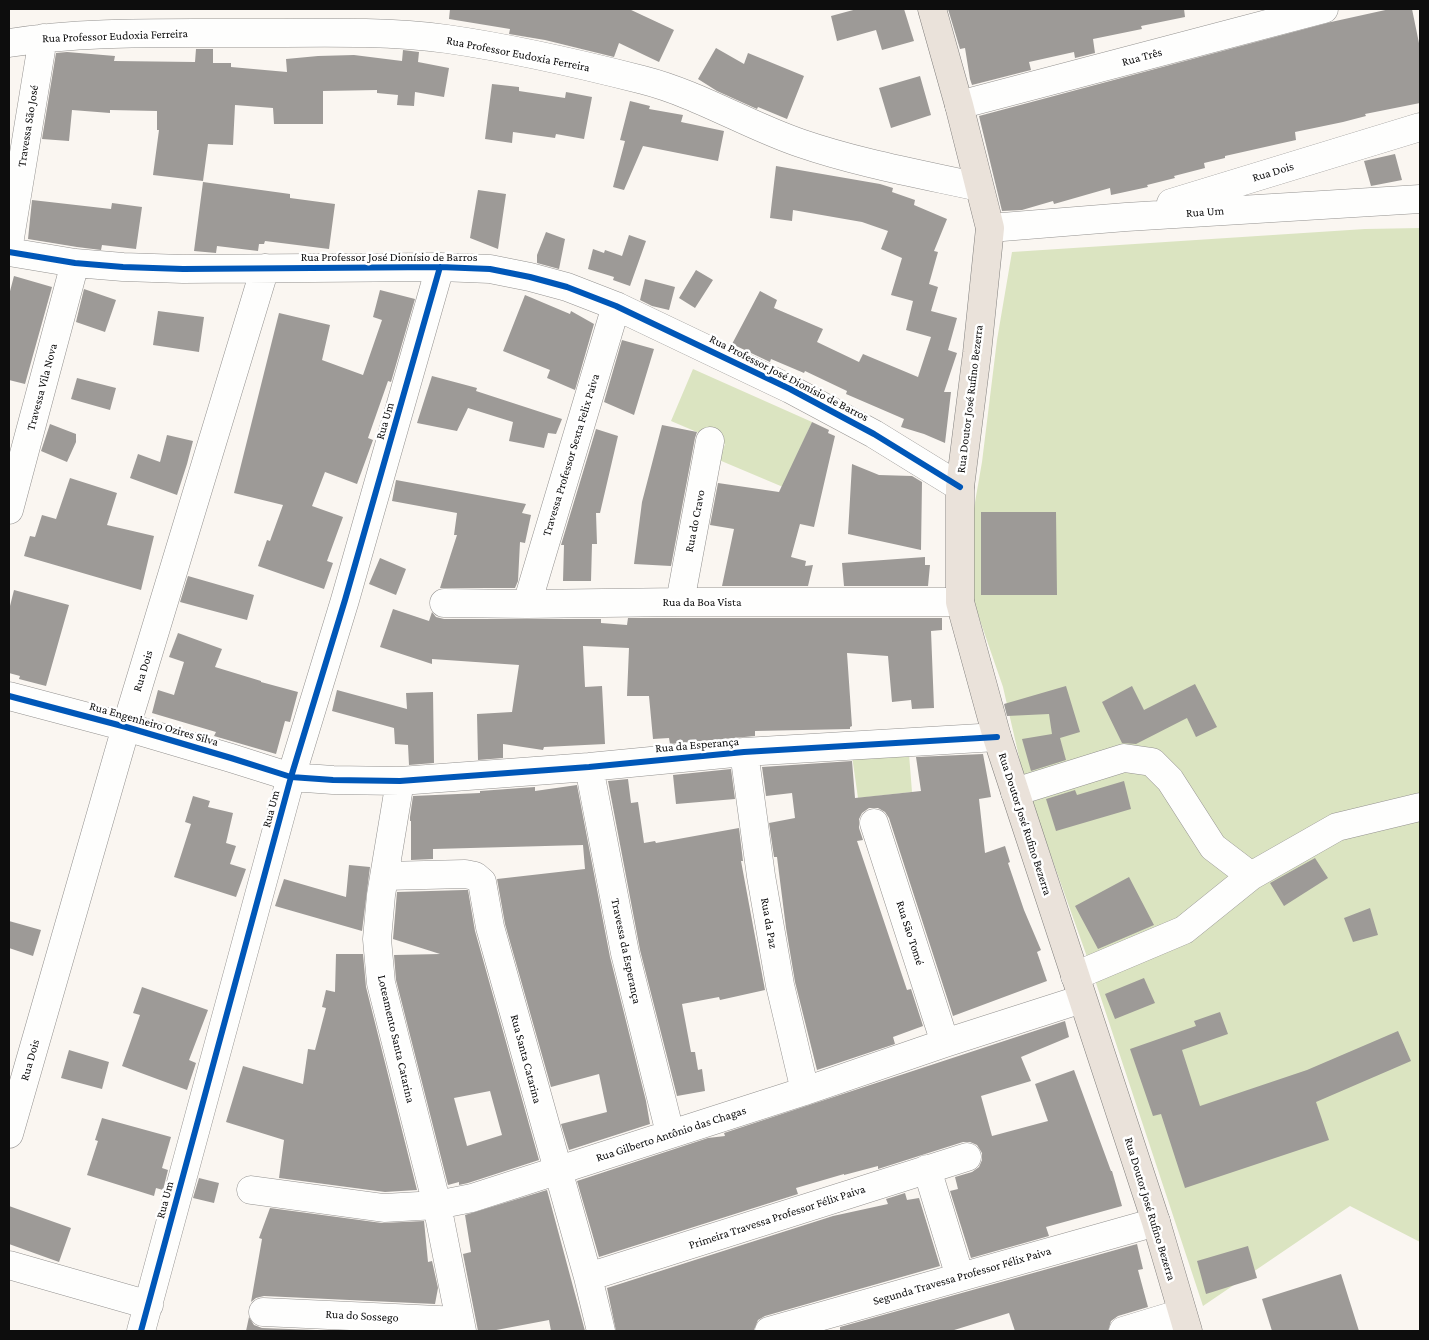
<!DOCTYPE html>
<html>
<head>
<meta charset="utf-8">
<style>
	body { margin:0 }
	#map { position:relative; width:1429px; height:1340px; overflow:hidden; background:#faf6f1; font-family:"Crimson Pro",serif }
	canvas { display:block }
	.frame { position:absolute; inset:0; border:10px solid #0d0d0d; pointer-events:none }
</style>
</head>
<body>
<div id="map">
<canvas width="1429" height="1340"></canvas>
<div class="frame"></div>
</div>
<script>
const c = document.querySelector('canvas').getContext('2d');
c.lineJoin = 'round';
function paint(path, color) { c.fillStyle = color; c.fill(path, 'evenodd'); }
function trace(path, color, width, dash) { c.strokeStyle = color; c.lineWidth = width; c.lineCap = dash ? 'butt' : 'round'; c.setLineDash(dash || []); c.stroke(path); }
function drawText(font, color, halo, rows, align = 'center') {
  c.font = font + ' "Crimson Pro",serif'; c.lineWidth = 5; c.setLineDash([]); c.textBaseline = 'middle'; c.strokeStyle = halo; c.fillStyle = color; for (const [text, x, y, turn = 0] of rows) {
    c.save(); c.translate(x, y); c.rotate((+turn || 0) * Math.PI / 180); c.textAlign = isNaN(turn) ? turn : align; if (halo) c.strokeText(text, 0, 0); c.fillText(text, 0, 0); c.restore();
  }
}
paint(new Path2D(`
	M1420,228V1242L1350,1206L1203,1306L1091,968L1025,783L1003,687L974,603V508L982,462L997,340L1012,252L1365,229Z
	M693,369L812,422L783,487L719,460L725,444L671,421Z
	M909,754L912,792L858,798L852,756Z`), '#dbe4c1');
paint(new Path2D(`
	M450,9H629L674,30L659,62L619,43L614,57L545,40L509,34L510,29L449,19Z
	M857,9H904L914,41L882,50L876,30L837,41L831,16Z
	M948,9H1184L1185,17L1141,26L1142,29L1093,39L1095,53L1075,58L1074,52L1029,62L1031,70L972,85L970,79L965,48L960,49Z
	M1390,9H1412L1420,48V103L1365,114L1366,116L1343,122L1295,132L1296,140L1225,156V158L1204,163L1205,168L1174,176L1175,178L1147,185L1148,187L1111,195L1110,188L1054,204L1053,201L1022,210L1002,211L979,116L1331,22Z
	M716,48L744,64L748,53L804,76L787,119L758,107L757,109L717,91L698,79Z
	M196,49H213V63H231V67L287,72L286,59L318,56L354,55L402,61L403,50L419,52L418,62L449,68L444,97L415,92L414,106L397,105L398,95L377,93V90L323,91V124H274L273,108L235,105L233,145L208,144L203,181L153,175L159,130H157V111L110,110V113L72,110L69,141L42,139L56,53L67,52L115,56L114,61L195,62Z
	M920,76L931,115L891,128L879,88Z
	M492,84L519,87V91L565,98L566,92L592,97L584,139L556,134L555,138L513,132L512,143L485,139Z
	M630,101L650,106L649,109L683,115L681,122L724,131L718,161L643,146L624,190L613,187L625,141L620,140Z
	M1395,154L1402,180L1371,186L1364,161Z
	M776,166L880,184L893,188L892,192L915,200L914,205L947,219L934,251L938,252L929,284L938,287L931,311L957,318L948,350L957,353L944,392H951L945,443L924,434L901,427L904,419L846,394L847,391L805,371L804,373L771,359L770,362L732,344L760,291L777,300L774,308L823,329L817,342L859,362L863,354L918,377L931,337L906,330L913,301L891,295L902,258L881,249L888,231L862,222L793,210L792,221L770,218Z
	M203,182L290,194V198L335,204L329,249L265,241L264,244H259L258,251L217,246L216,253L194,251Z
	M478,190L506,194L498,249L470,238Z
	M32,200L111,209L112,203L142,207L136,249L102,245L101,250L77,247L28,239Z
	M546,232L565,239L559,269L537,263V255Z
	M629,235L646,241L630,286L613,280L614,277L588,269L593,249L604,253L605,250L622,256Z
	M696,270L713,280L695,308L679,298Z
	M14,276L52,287L25,384L9,380V295Z
	M645,279L675,287L669,310L652,306L640,300Z
	M84,289L116,300L105,332L76,322Z
	M380,290L415,299L391,382L388,381L368,438L373,440L357,484L325,472L312,506L343,517L327,561L333,563L324,589L258,566L267,540L270,541L283,505L234,493L279,313L330,325L322,360L363,375L382,320L373,317Z
	M525,295L570,314L571,311L594,324L575,390L547,378L550,370L503,351Z
	M158,311L204,317L199,352L153,345Z
	M622,340L654,349L634,415L604,402Z
	M432,376L477,388L476,391L562,419L556,434L548,433L544,448L509,441L513,422L468,408L457,431L417,423Z
	M77,378L116,388L110,410L71,399Z
	M812,422L829,430L828,433L835,436L814,527L800,524L791,557L806,561L805,566L813,565L808,586H722L734,529L710,525L718,483L779,492Z
	M50,424L76,434V442L67,462L41,451Z
	M662,425L697,432L695,438L671,566L634,564L642,502Z
	M596,429L618,436L600,513H596L597,544H592L591,581H563L564,545H561Z
	M167,435L193,441L187,464L177,495L130,478L138,454L160,462Z
	M852,464L879,475L912,476L922,482L921,550L848,534Z
	M70,478L117,493L107,525L154,536L141,590L24,556L30,536L35,537L42,515L56,519Z
	M396,480L526,504L522,513L531,515L525,543L520,542L518,581L515,588H440L457,535H454L457,513L392,501Z
	M981,512H1056L1057,595H981Z
	M925,557V565H930L928,586H844L842,563Z
	M380,558L406,569L396,595L369,584Z
	M188,576L254,595L247,620L180,602Z
	M14,590L69,605L46,686L19,679L20,676L9,673V610Z
	M393,609L429,621L432,612L436,617L444,619H601V623L627,625L628,618H942V630L931,631L934,708L912,709L911,700L892,702L888,656L847,653L852,726L850,727V729L755,731V736L670,744L669,738L653,739L649,696H627L629,648L583,646L585,687L602,686L605,744L544,747L543,750L503,744V758L478,760L477,714L512,712L519,665L432,659V664L380,647Z
	M178,633L222,649L215,667L261,681V682L298,692L290,722L285,721L276,754L214,736L216,732L152,713L158,690L174,695L184,662L169,657Z
	M1195,684L1217,727L1196,737L1187,718L1136,744L1122,743L1102,702L1132,686L1144,710Z
	M1066,686L1080,732L1060,738L1066,760L1031,771L1022,739L1052,734L1049,714L1007,716L1004,704Z
	M337,690L407,709L406,693L433,692L434,763L409,765L408,745L395,744L394,728L332,711Z
	M983,754L991,797L979,799L985,853L1005,846L1010,862L1008,863L1024,910L1041,950L1037,952L1047,981L953,1016L889,818L885,812L878,808H869L862,813L859,819V828L863,840L857,841L907,990L911,989L923,1026L893,1037L895,1044L817,1070L795,982L786,928L777,857H774L769,823L795,818L792,793L766,796L762,767L852,761L855,798L921,791L916,757Z
	M731,769L735,799L676,804L673,775Z
	M628,779L631,803L638,802L644,843L655,841L656,843L739,828L743,861H741L765,990L720,1000L719,997L682,1004L691,1052H695L698,1070L702,1069L705,1091L677,1096L640,950L608,781Z
	M1124,781L1131,809L1056,831L1046,799L1075,790L1077,795Z
	M577,785L610,957L646,1101L650,1124L569,1150L561,1124L607,1112L599,1074L551,1087L505,924L497,879L585,869L583,845L433,849V859L411,860V821H410V817L413,796L480,793V791L535,787V791Z
	M193,796L210,801L208,807L233,813L226,843L236,846L230,864L246,869L236,897L174,877L191,824L185,822Z
	M1315,858L1328,878L1284,906L1270,883Z
	M349,865L370,867L362,931L275,906L284,879L346,897Z
	M1129,877L1154,925L1098,949L1075,906Z
	M464,890H468L475,931L539,1160L468,1183L459,1185V1182L448,1185L396,980L394,955L440,954L393,939L397,892ZM490,1091L502,1135L467,1146L454,1098Z
	M1370,908L1378,935L1353,942L1344,918Z
	M9,921L41,930L33,956L9,948Z
	M336,954H363L366,987L417,1190L385,1192L279,1178L284,1140L226,1122L243,1066L303,1084L308,1049L315,1050L326,1008L322,1007L326,990L335,992Z
	M1144,978L1155,1003L1115,1019L1105,994Z
	M142,987L208,1010L189,1060L196,1063L187,1090L122,1066L140,1015L133,1013Z
	M1220,1012L1228,1034L1182,1050L1200,1106L1307,1070L1398,1031L1411,1061L1316,1102L1329,1140L1185,1188L1161,1114L1153,1116L1130,1049L1196,1026L1194,1021Z
	M1065,1021L1069,1037L1021,1057L1031,1081L981,1096L992,1136L1048,1121L1035,1084L1074,1070L1111,1171H1112L1122,1206L1046,1227L1049,1236L971,1258L950,1191L958,1189L955,1177L972,1172L979,1167L982,1160V1153L977,1145L970,1142H963L878,1169V1166L844,1175V1174L796,1188L798,1194L599,1257L577,1181L708,1138L725,1136L724,1133Z
	M69,1050L109,1062L102,1089L61,1078Z
	M102,1118L171,1137L162,1168L168,1170L163,1190L156,1188L154,1196L87,1175L98,1141L95,1140Z
	M199,1178L219,1183L214,1203L193,1198Z
	M547,1190L585,1331H551L549,1320L491,1331H478L463,1254L471,1252L465,1215Z
	M905,1193L907,1200L919,1198L940,1266L765,1316L758,1320L754,1330L749,1331H616L607,1288L833,1216L888,1204L886,1199Z
	M9,1206L71,1228L59,1262L9,1244Z
	M270,1208L382,1223L424,1221L428,1262L432,1261L438,1288L435,1304L264,1296L256,1298L251,1302L262,1239L259,1238Z
	M1137,1244L1143,1269L1138,1270L1148,1307L1118,1316L1111,1321L1108,1331H1015L1009,1313L951,1331H840V1327Z
	M1248,1246L1257,1278L1206,1294L1197,1261Z
	M1341,1274L1359,1331H1272L1262,1299Z
	M249,1317L254,1325L262,1328L342,1331H246Z`), '#9d9a97');
const minor = new Path2D(`
	M9,43C77,32 148,33 218,33C294,34 372,29 447,39C511,48 580,64 643,80C698,94 747,125 800,143C858,163 920,174 979,187
	M959,105L1324,9
	M1171,203L1420,127
	M990,228L1126,217L1420,199
	M9,244L43,38
	M9,252L75,263L123,267L183,269L440,267L490,269L530,277L567,287L616,306L790,389L874,434L960,487
	M9,510L75,263
	M680,602L710,441
	M444,603L527,604L680,602H960
	M527,604L616,306
	M9,696L126,727L231,758L291,777L333,780L400,781L589,767L744,752L997,737
	M744,752L761,876L780,985L805,1091
	M589,767L625,953L670,1133
	M400,781L381,895L377,939L381,983L437,1205L462,1331
	M1015,792L1124,758L1152,762L1170,780L1213,847L1251,876
	M874,823L945,1043
	M385,876L465,874L475,876L482,882L490,927L588,1277L601,1331
	M1075,976L1184,930L1251,876L1337,827L1420,807
	M9,1134L126,727L265,268
	M927,1169L960,1277
	M251,1190L384,1208L437,1205L472,1198L805,1091L945,1043L1082,999
	M9,1265L149,1305
	M588,1277L967,1157
	M263,1312L460,1321
	M141,1331L291,777L345,600L440,267
	M769,1331L1156,1222
	M1123,1331L1182,1313`);
const major = new Path2D(`
	M932,9L959,105L990,228L977,353L960,487V602L997,737L1156,1222L1188,1331`);
trace(minor, '#949290', 29);
trace(major, '#817f7d', 29);
trace(minor, '#fefefd', 28);
trace(major, '#eae2da', 28);
trace(new Path2D(`
	M9,252L75,263L123,267L183,269L440,267L490,269L530,277L567,287L616,306L790,389L874,434L960,487
	M9,696L126,727L231,758L291,777L333,780L400,781L589,767L744,752L997,737
	M141,1331L291,777L345,600L440,267`), '#0057b8', 6);
drawText('12px', '#0d0d0d', '#fff', [
	["Rua Professor Eudoxia Ferreira",115,36,-2],
	["Rua Professor Eudoxia Ferreira",518,54,11],
	["Rua Três",1142,57,-15],
	["Travessa São José",28,126,-81],
	["Rua Dois",1273,172,-17],
	["Rua Um",1205,212,-4],
	["Rua Professor José Dionísio de Barros",389,257],
	["Rua Professor José Dionísio de Barros",789,378,27],
	["Travessa Vila Nova",42,387,-75],
	["Rua Doutor José Rufino Bezerra",970,399,-83],
	["Rua Um",385,421,-74],
	["Travessa Professor Sexta Felix Paiva",571,455,-73],
	["Rua do Cravo",695,521,-79],
	["Rua da Boa Vista",702,602],
	["Rua Dois",143,671,-73],
	["Rua Engenheiro Ozires Silva",154,724,16],
	["Rua da Esperança",697,745,-5],
	["Rua Um",271,809,-75],
	["Rua Doutor José Rufino Bezerra",1025,824,72],
	["Rua da Paz",769,923,80],
	["Rua São Tomé",910,933,72],
	["Travessa da Esperança",626,951,78],
	["Loteamento Santa Catarina",396,1039,77],
	["Rua Santa Catarina",526,1059,75],
	["Rua Dois",30,1060,-74],
	["Rua Gilberto Antônio das Chagas",671,1134,-18],
	["Rua Um",165,1200,-75],
	["Rua Doutor José Rufino Bezerra",1150,1209,73],
	["Primeira Travessa Professor Félix Paiva",777,1217,-18],
	["Segunda Travessa Professor Félix Paiva",962,1276,-16],
	["Rua do Sossego",362,1316,3]
]);
</script>
</body>
</html>
